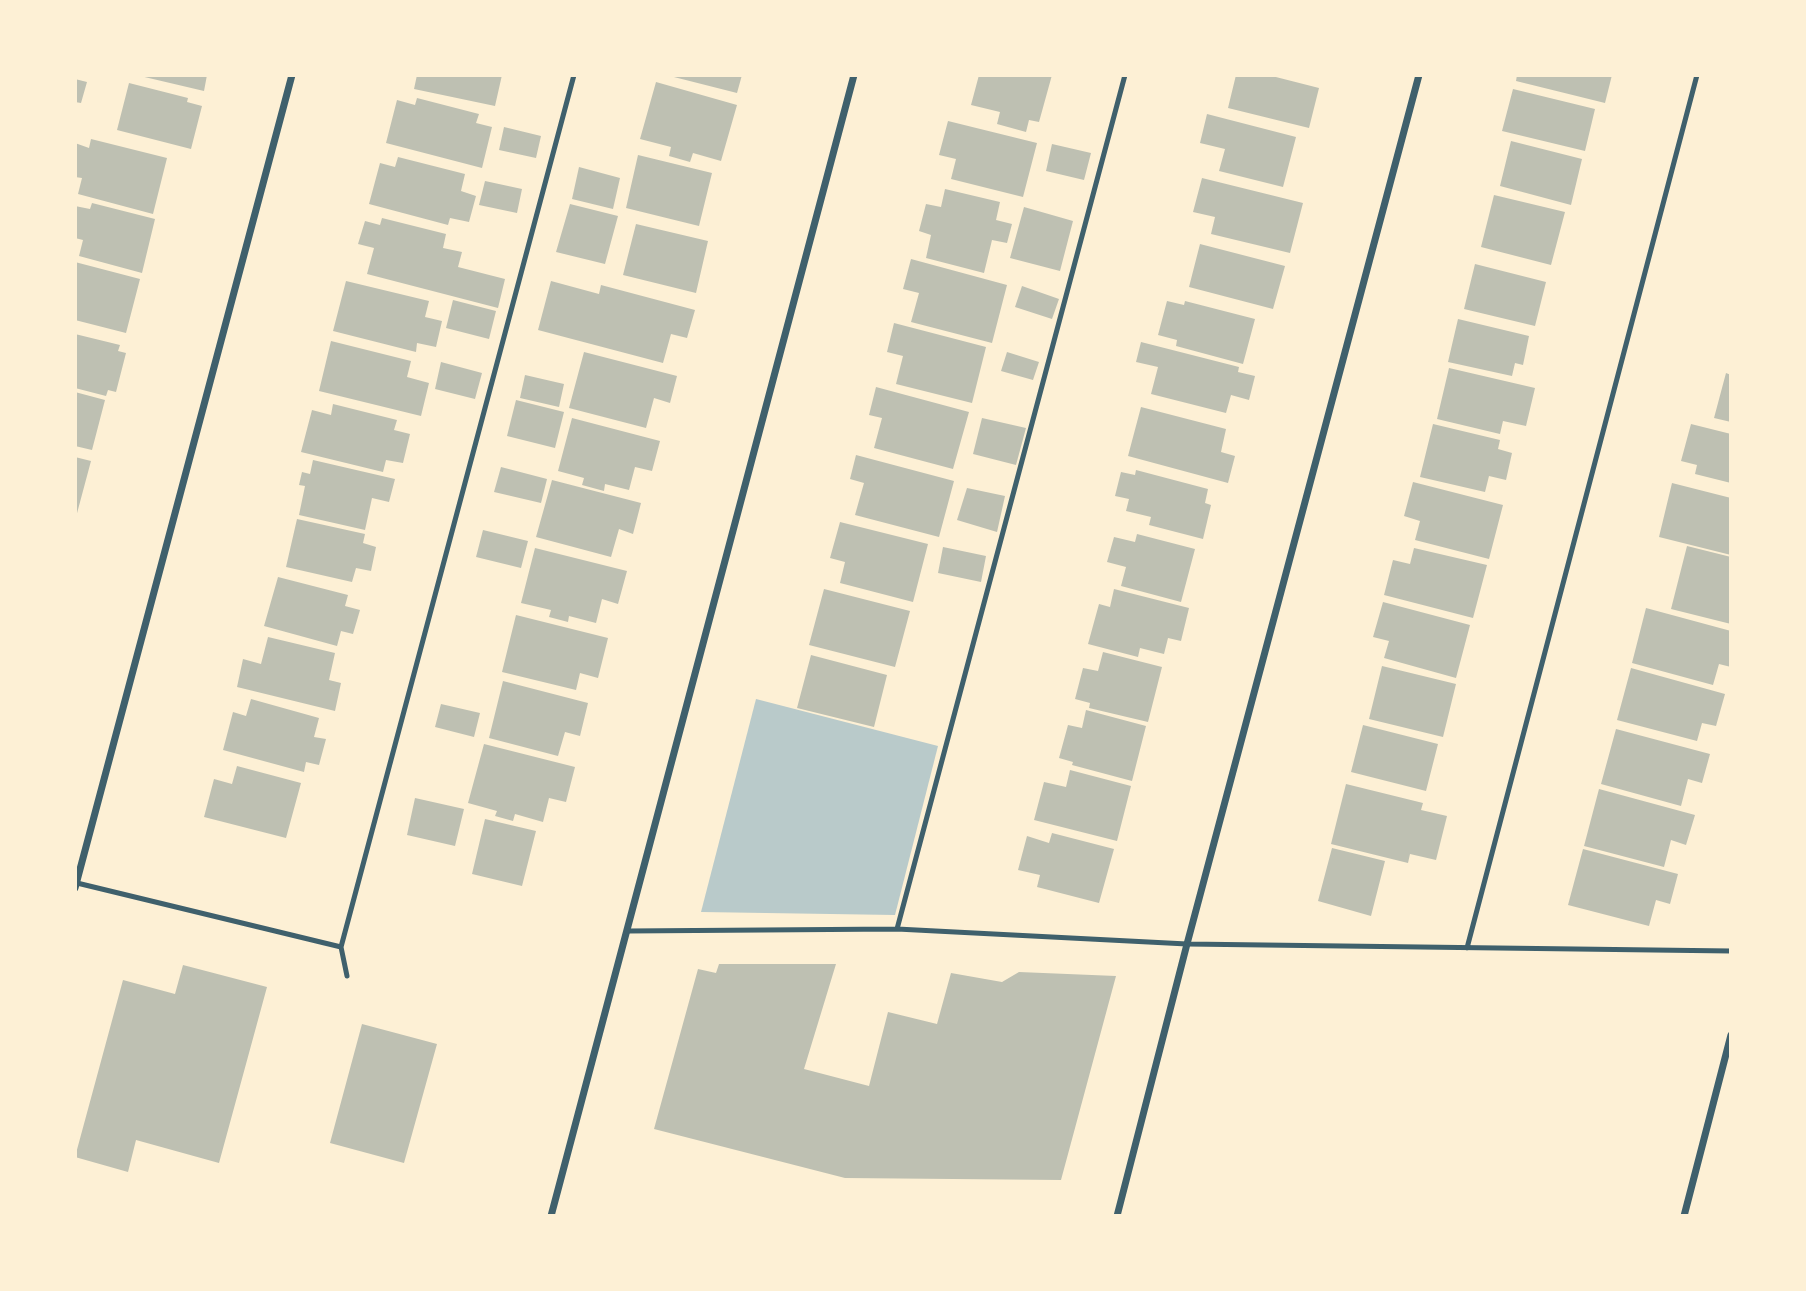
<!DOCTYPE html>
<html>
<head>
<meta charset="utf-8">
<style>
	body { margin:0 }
	#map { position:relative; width:1806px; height:1291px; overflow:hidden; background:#fdf0d5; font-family:Overpass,sans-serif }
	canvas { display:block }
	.frame { position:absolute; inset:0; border:77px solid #fdf0d5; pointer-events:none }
</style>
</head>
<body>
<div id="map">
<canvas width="1806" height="1291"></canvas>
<div class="frame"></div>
</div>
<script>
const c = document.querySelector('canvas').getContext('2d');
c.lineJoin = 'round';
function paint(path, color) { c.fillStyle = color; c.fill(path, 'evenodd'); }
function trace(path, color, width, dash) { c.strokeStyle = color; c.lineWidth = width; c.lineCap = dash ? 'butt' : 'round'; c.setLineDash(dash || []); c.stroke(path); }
paint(new Path2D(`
	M756,699L938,746L895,915L701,912Z`), '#b9caca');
paint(new Path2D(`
	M136,75H207L204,91Z
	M417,75H502L495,106L414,89Z
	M666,75H742L737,93Z
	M979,75H1052L1039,122L1029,120L1026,132L997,124L1000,112L971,105Z
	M1236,75H1268L1319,88L1309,128L1228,108Z
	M1517,75H1612L1605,103L1516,81Z
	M75,79L87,82L81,103L75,102Z
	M656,82L737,105L721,161L693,153L690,162L669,156L671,147L640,139Z
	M129,83L188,98L187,102L202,106L191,149L117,130Z
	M1513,89L1595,109L1585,151L1502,131Z
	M417,98L479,114L476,123L492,127L482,168L386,143L397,100L415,105Z
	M1207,114L1296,137L1283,187L1219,171L1225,149L1200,143Z
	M948,121L1037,143L1023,197L951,179L956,159L939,155Z
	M504,127L541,136L536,158L499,150Z
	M91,139L167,158L153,214L78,194L82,178L75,177V143L89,148Z
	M1511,141L1582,159L1571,205L1500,186Z
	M1052,144L1091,153L1084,180L1046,171Z
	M638,155L712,173L699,226L626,208Z
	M398,157L465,174L461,191L476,196L469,222L450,218L448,225L369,204L380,163L395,167Z
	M579,167L620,178L613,209L572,199Z
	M1202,178L1303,203L1290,253L1211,234L1215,217L1193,212Z
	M485,181L522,189L517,213L479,205Z
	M945,189L1000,202L996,220L1012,224L1007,243L992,240L984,273L926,258L931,235L919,231L926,204L941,207Z
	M1494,195L1565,212L1551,265L1481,247Z
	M92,203L155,219L142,273L79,256L83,240L75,238V206L90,209Z
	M570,204L618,216L605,264L556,252Z
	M1024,207L1073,221L1060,271L1010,258Z
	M382,218L446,234L443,248L462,252L458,267L505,279L498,308L367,274L374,248L358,244L365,221L380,225Z
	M636,224L708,241L696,293L623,275Z
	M1200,244L1285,266L1273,309L1189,287Z
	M911,259L1007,285L992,343L911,322L919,293L903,289Z
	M75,262L140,279L126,333L75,320Z
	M1475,264L1546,282L1535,326L1464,309Z
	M346,281L429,301L425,317L442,321L436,347L417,343L416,352L333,331Z
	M551,281L599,294L601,285L695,310L687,338L671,334L663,363L538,330Z
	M1022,286L1059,299L1052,319L1015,307Z
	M453,300L496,311L489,339L446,328Z
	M1167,301L1184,305L1185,301L1255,319L1243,364L1176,346L1177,340L1158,335Z
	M1458,319L1529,336L1523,365L1515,363L1512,376L1448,362Z
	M894,323L986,347L972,403L896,384L903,356L887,352Z
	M75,334L120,345L118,351L126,353L116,392L108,390L106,396L75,388Z
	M331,341L411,361L407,377L429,383L421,416L319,391Z
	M1141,342L1239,367L1238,372L1255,376L1249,400L1231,395L1226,413L1151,394L1158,367L1136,362Z
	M584,352L677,376L670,403L654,398L646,428L569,408Z
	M1007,352L1039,362L1033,380L1001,371Z
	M441,362L482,373L475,399L435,389Z
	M1449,368L1535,388L1526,426L1503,421L1500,434L1437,419Z
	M1726,373L1731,375V422L1714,418Z
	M525,375L564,384L559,407L520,398Z
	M876,387L969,412L953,469L874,448L882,418L869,415Z
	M75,392L105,400L92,450L75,446Z
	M516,400L564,412L555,448L507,436Z
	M333,404L397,420L394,430L410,434L403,463L386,460L383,472L301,452L312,410L331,415Z
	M1141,407L1226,429L1221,452L1235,456L1228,483L1128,456Z
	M572,418L660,441L652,471L635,467L629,490L605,484L604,491L582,485L584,478L558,471Z
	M982,418L1026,428L1016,465L973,454Z
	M1433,424L1500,440L1498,449L1512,453L1506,480L1489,476L1485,492L1420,477Z
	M1691,424L1731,434V483L1695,474L1697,465L1681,461Z
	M856,455L954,481L939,537L855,515L864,483L850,479Z
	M75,457L91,461L76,517H75Z
	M313,460L395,479L389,502L372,498L365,530L299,515L305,486L299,485L302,472L310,474Z
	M501,467L547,479L541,503L494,492Z
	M1136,470L1208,489L1205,503L1211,505L1203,539L1149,525L1151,517L1126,511L1129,499L1115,496L1121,472L1135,475Z
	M552,480L641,503L633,534L619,529L611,557L536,537Z
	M1413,482L1503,505L1489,559L1415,540L1420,521L1404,516Z
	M1672,483L1731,498V555L1659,537Z
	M967,488L1005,496L997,532L957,520Z
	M297,519L365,534L363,543L376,547L371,571L356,568L352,582L286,567Z
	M840,522L928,544L913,602L840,583L845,562L830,558Z
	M483,530L528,541L521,568L476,557Z
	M1137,534L1195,549L1181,602L1121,586L1126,567L1107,562L1114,537L1135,542Z
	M1687,546L1731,557V624L1671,609Z
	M943,547L986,556L981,582L938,573Z
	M535,548L627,571L618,604L602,599L596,623L569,616L568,622L549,617L551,610L521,603Z
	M1414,548L1487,565L1473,618L1384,595L1393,560L1410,564Z
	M278,577L348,595L345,606L360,610L353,634L341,631L337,646L264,626Z
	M824,589L910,611L895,667L809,645Z
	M1114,589L1189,608L1181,641L1168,638L1164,654L1140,648L1138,657L1088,644L1099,604L1110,607Z
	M1383,602L1470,625L1456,678L1384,658L1389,641L1373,637Z
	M1646,608L1731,631V667L1719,664L1713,685L1632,663Z
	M516,615L608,638L598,678L580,673L576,690L502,672Z
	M268,637L335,653L329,680L341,683L335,711L237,687L243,659L261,664Z
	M1103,652L1162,667L1148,722L1089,708L1090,703L1075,699L1083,668L1098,671Z
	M811,655L887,675L874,727L797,708Z
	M1382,666L1456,684L1443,737L1369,719Z
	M1631,668L1725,694L1716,726L1702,723L1697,741L1617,720Z
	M503,681L588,703L580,736L565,732L558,756L489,738Z
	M251,699L319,718L314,737L326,739L319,765L306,762L304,772L223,750L233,712L246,716Z
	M441,704L480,713L474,737L435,727Z
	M1086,710L1146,726L1132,781L1072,765L1073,762L1059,758L1068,725L1082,728Z
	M1363,725L1438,744L1426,791L1351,772Z
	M1616,729L1710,754L1702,783L1688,779L1681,806L1601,784Z
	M484,744L575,767L566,802L549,798L543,822L515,814L513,821L495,816L497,811L468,803Z
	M237,766L301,783L286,838L204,817L214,779L232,784Z
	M1070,770L1131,786L1117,841L1034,820L1044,782L1066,787Z
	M1346,784L1423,803L1421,810L1447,816L1436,860L1410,854L1408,863L1331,844Z
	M1599,789L1695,815L1686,845L1671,840L1664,867L1584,846Z
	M415,798L464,809L455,846L407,835Z
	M485,819L536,831L522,886L472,874Z
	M1052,833L1114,849L1099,903L1037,887L1040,875L1018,870L1027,836L1049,843Z
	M1332,848L1385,861L1371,916L1318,901Z
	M1583,849L1678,874L1670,904L1656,900L1649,926L1568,905Z
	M719,964H836L804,1069L869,1086L888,1012L937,1024L951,973L1002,982L1019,972L1116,976L1061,1180L845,1178L654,1129L698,969L716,973Z
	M183,965L267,987L219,1163L136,1140L128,1172L75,1157L123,980L175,994Z
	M362,1024L437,1044L404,1163L330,1143Z`), '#bec0b2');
trace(new Path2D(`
	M77,883L341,947L574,75
	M897,929L1125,75
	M628,931L897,929L1187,944L1731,951
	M341,947L347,976
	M1467,948L1697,75`), '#3f606c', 5);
trace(new Path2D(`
	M75,888L292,75
	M551,1216L854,75
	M1117,1216L1187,944L1419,75
	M1684,1216L1731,1035`), '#3f606c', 7);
</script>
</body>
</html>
